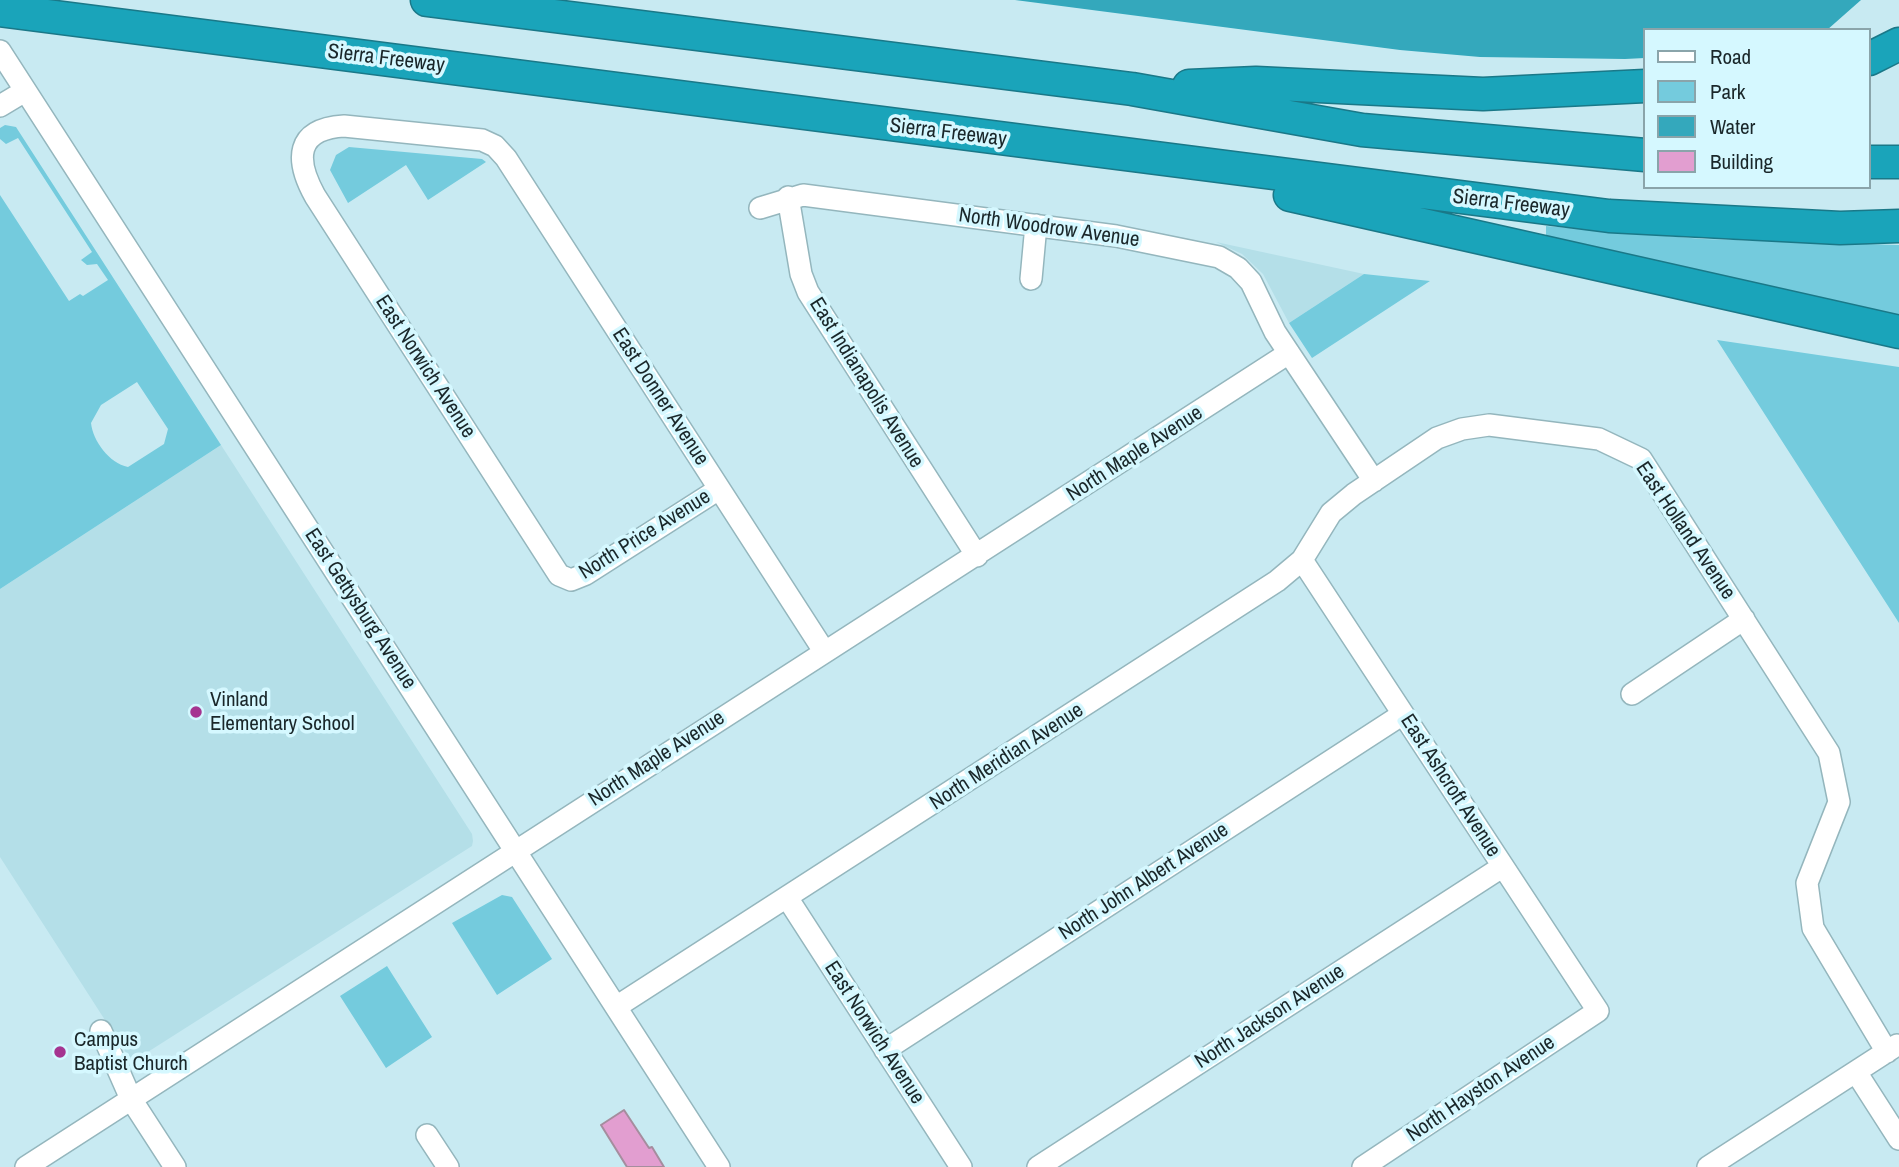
<!DOCTYPE html>
<html>
<head>
<meta charset="utf-8">
<style>
	body { margin:0 }
	#map { position:relative; width:1899px; height:1167px; overflow:hidden; background:#c8eaf2; font-family:"Archivo Narrow",sans-serif }
	canvas { display:block }
	.legend { position:absolute; left:1643px; top:28px; width:228px; height:161px; box-sizing:border-box; background:#d5f8ff; border:2px solid #8aa4aa; margin:0; padding:9px 12px; list-style:none; font-size:21px; color:#1a272a }
	.legend li { display:flex; align-items:center; gap:14px; height:35px }
	.legend b { width:35px; border:2px solid #8aa4aa }
</style>
</head>
<body>
<div id="map">
<canvas width="1899" height="1167"></canvas>
<ul class="legend">
<li><b style="height:9px;background:#fff"></b>Road</li>
<li><b style="height:19px;background:#74cbdd"></b>Park</li>
<li><b style="height:19px;background:#34a8bc"></b>Water</li>
<li><b style="height:19px;background:#e29ed0"></b>Building</li>
</ul>
</div>
<script>
const c = document.querySelector('canvas').getContext('2d');
c.lineJoin = 'round';
function paint(path, color) { c.fillStyle = color; c.fill(path, 'evenodd'); }
function trace(path, color, width, dash) { c.strokeStyle = color; c.lineWidth = width; c.lineCap = dash ? 'butt' : 'round'; c.setLineDash(dash || []); c.stroke(path); }
function drawText(font, color, halo, rows, align = 'center') {
  c.font = font + ' "Archivo Narrow",sans-serif'; c.lineWidth = 7; c.setLineDash([]); c.textBaseline = 'middle'; c.strokeStyle = halo; c.fillStyle = color; for (const [text, x, y, turn = 0] of rows) {
    c.save(); c.translate(x, y); c.rotate((+turn || 0) * Math.PI / 180); c.textAlign = isNaN(turn) ? turn : align; if (halo) c.strokeText(text, 0, 0); c.fillText(text, 0, 0); c.restore();
  }
}
paint(new Path2D(`
	M1216,242L1364,274L1289,323L1263,274L1242,254Z
	M221,445L472,834L473,841L472,846L132,1062L0,857V589Z`), '#b4dfe8');
paint(new Path2D(`
	M5,125L16,127L221,445L0,589V195L69,301L80,294L83,296L108,280L97,264L87,265L81,260L92,252L18,138L6,144L0,139V128ZM137,382L168,429L164,444L128,467C109,463 93,441 91,423L101,405Z
	M349,147L482,159L486,162L428,200L406,165L348,203L330,170L336,155Z
	M1546,226L1703,239L1899,245V318L1546,241Z
	M1364,274L1430,281L1312,358L1289,323Z
	M1717,340L1899,367V623Z
	M502,895L512,897L552,959L497,995L452,923Z
	M387,966L432,1037L386,1068L340,996Z`), '#74cbdd');
paint(new Path2D(`
	M1015,0H1861L1827,30H1645V58L1625,59L1480,57L1400,50Z`), '#34a8bc');
const building = new Path2D(`
	M624,1110L649,1148L652,1147L664,1167H627L601,1125Z`);
paint(building, '#e29ed0');
trace(building, '#a58d9e', 2);
const minor = new Path2D(`
	M0,51L719,1167
	M0,106L25,91
	M788,197L801,274L808,292L977,556
	M760,208L803,195L1116,236L1219,257L1238,268L1251,282L1275,332L1374,481
	M1031,279L1036,225
	M719,489L586,574L571,580L559,575L315,196C295,160 295,129 344,126L482,140L495,146L506,158L824,651
	M1302,560L1598,1011L1363,1167
	M1632,694L1744,619
	M788,899L961,1167
	M616,1007L1277,581L1302,560L1331,513L1354,494L1437,438L1462,429L1489,425L1599,439L1641,459L1829,753L1839,802L1807,883L1813,928L1887,1052
	M101,1031L131,1099L175,1167
	M885,1050L1403,714
	M1856,1072L1899,1139
	M427,1135L448,1167
	M26,1167L1289,353
	M1038,1167L1502,867
	M1708,1167L1897,1045`);
const highway = new Path2D(`
	M427,0L1132,89L1362,130L1645,155
	M0,10L1609,216L1840,228L1899,226
	M1869,59L1899,44
	M1189,86L1256,83L1483,94L1645,86
	M1869,162H1899
	M1290,195L1899,332`);
trace(minor, '#94b6bd', 24);
trace(highway, '#1a7888', 35);
trace(minor, '#fff', 21);
trace(highway, '#1aa4ba', 32);
for (const [x, y, r, color] of [
	[196,712,7,"#a53490"],
	[60,1052,7,"#a53490"]
]) { const dot = new Path2D(); dot.arc(x, y, r, 0, 2 * Math.PI); c.fillStyle = color; c.fill(dot); trace(dot, '#d5f8ff', 2.5); }
drawText('21px', '#1a272a', '#d5f8ff', [
	["Sierra Freeway",386,59,7],
	["Sierra Freeway",948,133,7],
	["Sierra Freeway",1511,204,7],
	["North Woodrow Avenue",1049,228,8],
	["East Norwich Avenue",425,367,57],
	["East Indianapolis Avenue",866,383,58],
	["East Donner Avenue",660,397,57],
	["North Maple Avenue",1135,454,-33],
	["East Holland Avenue",1685,531,56],
	["North Price Avenue",645,535,-32],
	["East Gettysburg Avenue",360,609,57],
	["North Meridian Avenue",1007,757,-33],
	["North Maple Avenue",657,759,-33],
	["East Ashcroft Avenue",1450,786,57],
	["North John Albert Avenue",1144,882,-33],
	["North Jackson Avenue",1270,1017,-33],
	["East Norwich Avenue",874,1033,57],
	["North Hayston Avenue",1481,1089,-34]
]);
drawText('21px', '#1a272a', '#d5f8ff', [
	["Vinland",210,700],
	["Elementary School",210,724],
	["Campus",74,1040],
	["Baptist Church",74,1064]
], 'left');
</script>
</body>
</html>
